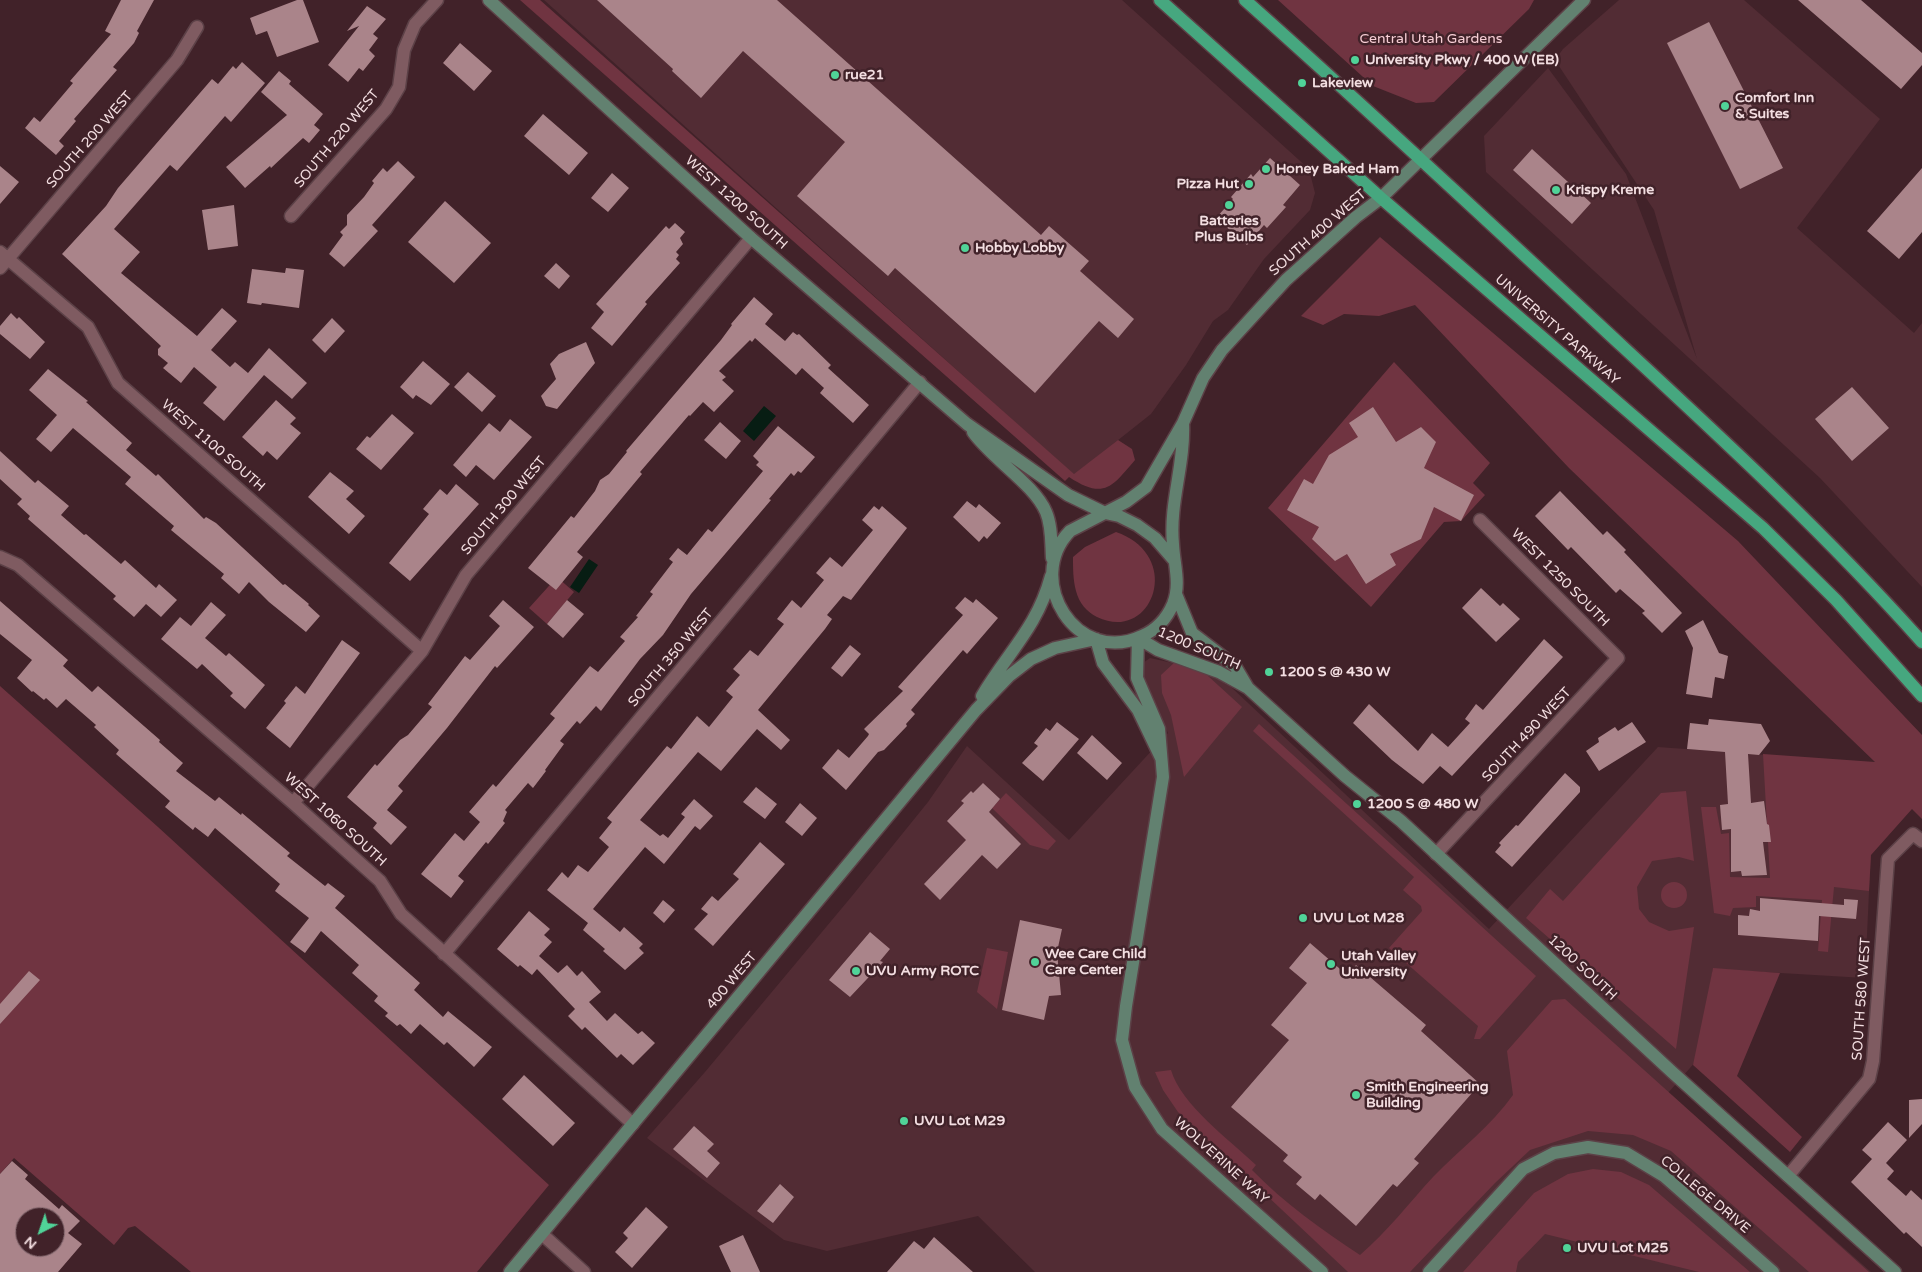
<!DOCTYPE html>
<html>
<head>
<meta charset="utf-8">
<style>
	body { margin:0 }
	#map { position:relative; width:1922px; height:1272px; overflow:hidden; background:#412229; font-family:"Varela Round",sans-serif }
	canvas { display:block }
	.north { position:absolute; left:15px; top:1207px; width:50px; height:50px; box-sizing:border-box; background:#412229; border:1px solid #886d73; border-radius:50%; rotate:221deg; font-size:14px; font-weight:700; line-height:20px; text-align:center; color:#f3dee1 }
	.north::after { content:''; display:block; margin:auto; width:18px; height:22px; background:#50d398; clip-path:polygon(50% 0,100% 100%,50% 72%,0 100%) }
</style>
</head>
<body>
<div id="map">
<canvas width="1922" height="1272"></canvas>
<div class="north">N</div>
</div>
<script>
const c = document.querySelector('canvas').getContext('2d');
c.lineJoin = 'round';
function paint(path, color) { c.fillStyle = color; c.fill(path, 'evenodd'); }
function trace(path, color, width, dash) { c.strokeStyle = color; c.lineWidth = width; c.lineCap = dash ? 'butt' : 'round'; c.setLineDash(dash || []); c.stroke(path); }
function drawText(font, color, halo, rows, align = 'center') {
  c.font = font + ' "Varela Round",sans-serif'; c.lineWidth = 5; c.setLineDash([]); c.textBaseline = 'middle'; c.strokeStyle = halo; c.fillStyle = color; for (const [text, x, y, turn = 0] of rows) {
    c.save(); c.translate(x, y); c.rotate((+turn || 0) * Math.PI / 180); c.textAlign = isNaN(turn) ? turn : align; if (halo) c.strokeText(text, 0, 0); c.fillText(text, 0, 0); c.restore();
  }
}
paint(new Path2D(`
	M544,0H1122L1309,169L1315,193L1310,210L1264,259L1228,310L1213,321L1186,365L1151,414L1074,475Z
	M1619,0H1744L1880,119L1797,228L1914,333L1922,323V587L1820,478L1486,172L1484,136L1548,68L1626,174L1697,359L1654,210L1555,60L1563,49Z
	M1150,658L1200,669L1231,687L1489,929L1658,747L1875,763L1865,978L1713,969L1697,1060L1668,1093L1871,1272H1035L978,1216L827,1251L784,1240L647,1138L705,1072L852,896L928,802L967,746L1069,840L1168,733L1144,681L1143,663Z`), '#522c34');
paint(new Path2D(`
	M520,0H540L1074,474L1118,440L1132,449L1135,460C1112,487 1104,500 1069,477L1065,481Z
	M1278,0H1534L1529,9L1434,102L1416,103L1373,86Z
	M1380,237L1738,541L1922,735V819L1912,809L1871,855L1869,891L1834,887L1828,952L1818,951L1822,900L1756,896V907L1733,908L1730,916L1714,913L1701,807H1716L1721,834L1729,833L1730,877L1770,878L1763,754L1875,762L1569,468L1415,305L1379,316L1344,314L1323,325L1301,316Z
	M1394,362L1490,463L1473,483L1485,495L1461,521L1444,522L1371,607L1268,508Z
	M1116,532C1185,556 1152,644 1097,617C1087,612 1079,603 1076,591C1073,580 1073,568 1073,557L1085,547Z
	M557,577L574,592L547,624L529,608Z
	M1175,662L1196,665L1242,707L1184,777L1171,715L1162,693L1161,675Z
	M0,686L158,827L549,1185L477,1272H191L135,1226L128,1228L114,1245L14,1158L0,1174Z
	M1259,724L1536,976L1480,1039H1474L1478,1026L1389,948L1422,911L1421,906L1403,890L1414,877L1253,731Z
	M1686,791L1694,861L1679,857L1652,861L1637,887L1639,909L1649,922L1669,931L1694,927L1676,1049L1526,918L1550,889L1563,901L1661,793Z
	M1006,793L1056,841L1048,850L1030,845L992,808Z
	M1661 895a13 13 0 1 1 26 0a13 13 0 1 1-26 0Z
	M987,948L1008,952L997,1009L977,992Z
	M1713,968L1780,973L1737,1076L1802,1137L1790,1152L1693,1065Z
	M1565,999L1869,1272H1809L1671,1151L1633,1135L1588,1131L1530,1150L1495,1183L1410,1272H1348L1178,1112L1163,1090L1155,1072L1171,1070C1181,1105 1230,1140 1256,1165L1252,1170C1284,1203 1322,1230 1360,1255C1387,1232 1409,1203 1433,1177C1460,1149 1491,1126 1513,1095L1507,1051L1552,1000Z
	M1593,1169L1621,1172L1649,1185L1750,1272H1699L1545,1234L1518,1262L1516,1272H1463L1534,1193L1568,1174Z`), '#703441');
paint(new Path2D(`
	M764,406L776,416L754,441L743,431Z
	M589,559L598,565L579,593L570,587Z`), '#071d13');
paint(new Path2D(`
	M121,0H154L137,31L139,33L134,43L113,67L117,70L74,119L76,121L59,141L64,146L56,155L25,128L34,117L40,122L73,83L70,81L111,34L105,31Z
	M297,0H303L319,42L277,57L267,31L256,35L250,18Z
	M597,0H777L1041,235L1049,226L1089,261L1080,271L1134,319L1118,338L1099,321L1035,393L895,268L888,276L797,196L845,142L743,51L701,98L672,71L673,69Z
	M1798,0H1861L1922,53V65L1901,89Z
	M367,6L386,19L373,34L378,38L369,50L375,56L363,71L359,68L348,82L328,65L359,26L347,31Z
	M1709,22L1783,168L1740,189L1667,43Z
	M460,43L492,71L474,91L443,63Z
	M242,62L265,83L231,122L225,116L177,171L170,165L114,229L140,252L121,273L197,336L222,308L237,321L211,350L230,367L235,362L248,373L269,348L307,383L292,399L264,375L224,421L203,403L217,387L194,367L181,383L163,368L168,363L158,355V349L161,346L62,254L106,206L118,188L212,79L218,84L233,66L236,69Z
	M279,71L291,81L289,84L323,114L314,125L320,130L309,143L303,138L271,168L270,166L245,188L226,167L287,115L261,92Z
	M543,114L588,153L569,175L524,136Z
	M1532,149L1591,203L1572,224L1513,170Z
	M1270,158L1300,185L1283,205L1286,207L1267,228L1264,225L1247,245L1216,218L1233,199L1231,197L1251,174L1253,177Z
	M398,161L415,177L372,225L378,231L344,267L329,254L343,235L340,232L347,225V215L364,197L374,183L372,181L383,168L387,172Z
	M0,166L19,182L0,204Z
	M1922,168V232L1899,259L1867,231Z
	M612,173L629,188L608,212L591,198Z
	M445,201L491,243L454,283L408,242Z
	M234,205L238,246L208,250L202,210Z
	M675,223L685,232L680,238L683,244L676,252L679,255L676,259L680,263L645,302L647,304L612,346L591,328L604,312L596,304L666,226L669,229Z
	M556,263L570,276L559,289L544,276Z
	M286,268L304,270L299,308L262,303L261,305L247,303L252,269L285,273Z
	M754,297L773,314L765,324L785,341L793,332L797,335L799,334L831,365L828,368L869,405L853,423L820,393L824,388L802,368L796,375L755,338L752,342L750,340L719,371L726,377L722,380L734,391L714,412L703,402L690,416L689,415L640,472L642,474L577,552L583,557L556,590L528,568L571,516L574,518L595,491L600,480L609,474L627,452L626,451L721,340L732,325L731,324Z
	M11,313L17,319L19,317L45,342L30,359L0,334V326Z
	M332,318L345,331L325,353L312,340Z
	M586,342L595,363L557,409L546,406L541,396L556,379L550,364L559,354Z
	M423,361L450,384L431,405L416,395L413,399L400,387Z
	M48,369L88,401L86,402L132,443L126,450L156,476L158,474L204,519L206,517L216,523L283,585L285,584L309,604L308,605L320,616L306,632L269,602L249,582L239,594L221,578L224,574L171,530L174,526L125,484L131,477L73,428L51,452L36,439L57,415L29,390Z
	M468,372L496,396L482,412L454,387Z
	M1852,387L1889,428L1852,461L1815,419Z
	M276,400L296,418L290,424L301,433L277,460L267,451L263,456L242,437Z
	M1373,407L1396,442L1421,427L1436,442L1424,468L1474,495L1461,521L1434,507L1421,539L1390,554L1396,565L1366,584L1347,554L1335,561L1312,539L1319,527L1287,510L1304,479L1313,484L1329,455L1358,437L1349,423Z
	M392,414L414,433L381,470L356,449L367,436L370,438Z
	M510,419L532,437L494,480L476,465L466,477L453,465L489,423L500,432Z
	M720,422L741,441L726,459L704,440Z
	M778,426L815,457L801,473L798,471L794,476L791,473L769,499L771,500L691,594L663,635L640,659L601,711L596,706L580,724L577,721L560,741L564,744L545,770L546,771L533,788L528,783L505,810L507,812L503,821L505,823L488,844L486,842L458,876L464,881L451,898L421,874L455,833L464,841L480,822L469,812L493,784L496,787L555,718L550,714L590,666L598,672L625,641L620,637L638,617L636,616L653,594L650,592L673,562L669,559L678,548L687,555L708,529L712,532L763,471L756,465L759,462L753,456Z
	M0,451L35,483L38,480L69,506L61,515L84,535L86,534L121,564L125,560L156,588L159,584L177,600L161,617L146,604L134,617L113,599L116,596L28,519L30,516L17,504L22,499L0,479Z
	M330,472L354,491L346,499L365,516L349,534L308,497Z
	M456,484L479,504L410,581L389,563L429,514L423,509L440,489L447,495Z
	M1560,491L1603,535L1607,531L1626,550L1624,552L1682,613L1662,633L1642,613L1645,611L1620,589L1616,593L1571,547L1568,550L1535,516Z
	M967,501L976,508L979,504L1001,523L987,539L984,536L979,542L953,517Z
	M874,506L879,510L882,506L907,528L851,600L843,596L827,615L832,619L825,629L758,710L790,740L781,750L757,729L721,771L698,752L640,820L660,836L663,834L668,838L685,817L681,814L694,799L713,816L700,830L695,826L664,864L645,847L593,909L620,932L624,927L643,944L639,948L644,953L625,970L603,951L605,949L583,930L588,923L547,890L562,872L568,878L578,865L588,872L609,847L599,838L612,822L607,818L667,746L671,749L697,716L709,727L733,697L726,691L740,675L733,669L750,650L758,656L784,624L777,619L792,600L801,608L824,580L816,573L830,557L842,567L873,530L862,520Z
	M1481,588L1500,606L1503,603L1520,619L1496,642L1462,608Z
	M965,597L973,603L976,599L998,618L967,654L963,650L911,710L915,714L906,724L907,726L884,750L878,752L846,790L822,768L838,749L849,758L868,736L869,734L864,729L903,691L898,687L963,615L955,608Z
	M503,600L534,627L497,668L495,666L447,728L398,786L403,791L387,810L407,827L391,845L373,828L377,823L347,797L375,764L377,766L400,740L408,735L432,707L428,704L465,656L470,660L500,626L489,616Z
	M567,600L584,614L563,638L547,624Z
	M0,601L68,660L63,666L92,692L98,686L160,740L159,742L183,763L176,771L215,801L219,797L241,815L242,813L290,853L287,856L325,886L328,883L345,896L335,908L420,983L414,990L443,1017L448,1011L492,1047L474,1067L447,1042L444,1045L420,1024L411,1034L400,1024L397,1026L385,1016L388,1013L374,1001L378,996L352,973L359,965L321,931L305,953L290,942L309,918L275,891L280,884L215,828L208,837L195,827L193,830L165,807L170,801L116,754L119,750L94,727L96,725L66,699L57,708L46,698L44,700L33,691L32,692L17,678L32,660L0,634Z
	M211,602L226,615L205,638L226,656L229,653L265,685L245,709L230,696L233,693L202,664L197,669L161,639L180,617L191,626Z
	M1703,620L1719,653L1728,656L1724,679L1715,677L1712,698L1686,694L1693,648L1685,631Z
	M1544,639L1563,657L1452,776L1440,766L1423,784L1392,760L1353,723L1369,704L1418,751L1432,733L1448,747L1470,723L1465,719L1476,704L1483,710Z
	M342,640L360,653L290,748L266,728L286,703L284,701L296,686L305,694Z
	M850,645L861,654L842,677L831,668Z
	M1709,719L1761,724L1770,741L1759,755L1748,754L1751,803L1764,801L1767,824L1769,825L1771,842H1763L1767,875L1742,876L1741,871L1731,872V829L1722,830L1720,805L1728,804L1725,752L1687,749L1690,723L1708,725Z
	M1057,722L1079,739L1043,781L1022,763L1038,746L1034,743L1046,728L1050,731Z
	M1632,722L1646,742L1599,771L1586,751L1599,742L1598,738L1615,727L1618,731Z
	M1092,735L1122,763L1107,780L1077,753Z
	M1565,773L1580,787V792L1512,867L1495,852L1501,845L1499,843L1516,825L1518,826Z
	M983,783L1000,799L989,812L1021,844L997,869L982,855L940,900L924,884L966,840L947,821L964,803L961,801L971,791L973,793Z
	M756,787L777,804L765,819L743,802Z
	M800,803L817,818L802,836L785,822Z
	M760,842L785,864L713,946L694,929L708,914L701,909L712,896L718,901L739,879L733,874Z
	M1760,898L1844,905V899L1858,900L1856,919L1819,916L1818,941L1738,935V915L1749,916L1750,909L1760,911Z
	M663,900L675,910L664,923L653,913Z
	M529,911L550,929L544,935L552,942L539,956L558,973L567,965L577,976L582,971L601,992L589,1002L607,1021L615,1013L638,1034L642,1031L655,1043L633,1065L621,1054L617,1058L585,1027L582,1030L568,1016L575,1009L537,969L532,975L520,965L518,967L497,949Z
	M1020,920L1062,929L1057,952L1061,995L1049,996L1044,1020L1002,1010Z
	M870,932L890,949L880,961L883,962L850,997L829,980Z
	M1310,943L1347,975L1356,965L1426,1025L1421,1031L1480,1084L1414,1159L1419,1163L1397,1187L1393,1184L1356,1226L1320,1194L1315,1200L1296,1184L1302,1177L1283,1161L1288,1155L1231,1107L1289,1040L1271,1025L1307,983L1289,968Z
	M29,971L40,980L0,1024V1004Z
	M524,1075L575,1123L553,1146L502,1099Z
	M1922,1099V1124L1909,1138V1100Z
	M1888,1122L1907,1140L1886,1163L1894,1171L1887,1179L1906,1196L1911,1190L1922,1200V1247L1906,1232L1904,1234L1851,1182L1872,1159L1862,1150Z
	M694,1126L714,1144L707,1151L720,1163L707,1178L673,1149Z
	M12,1161L28,1175L25,1179L59,1209L62,1205L80,1221L68,1233L82,1244L58,1272H0V1174ZM25,1217H55V1247H25Z
	M780,1184L794,1197L773,1223L757,1211Z
	M646,1207L668,1227L632,1268L615,1252L628,1238L623,1233Z
	M743,1235L760,1272H731L719,1246Z
	M934,1237L973,1272H887L914,1241L924,1249Z`), '#aa848a');
const street = new Path2D(`
	M291,216L386,109L399,87L404,50L415,24L437,0
	M0,252L88,327L118,383L422,651
	M0,268L177,60L197,27
	M0,557L18,565L293,803L380,881L401,914L633,1124
	M293,803L422,651L466,575L751,238
	M1436,854L1618,658L1480,520
	M444,954L920,382
	M1788,1176L1869,1079L1873,1061L1888,859L1913,834L1922,841
	M542,1234L584,1272`);
const secondary = new Path2D(`
	M489,0L751,238L967,424L1068,495L1105,513L1119,516L1137,525L1155,538L1174,560
	M1183,423C1185,464 1169,503 1173,544C1174,565 1181,584 1173,604C1167,618 1156,630 1142,636C1077,667 1023,580 1070,531L1126,502L1146,487L1183,423L1203,378L1222,350L1286,280L1356,217L1381,198L1584,0
	M973,432C992,459 1034,484 1046,512C1052,526 1051,543 1052,558
	M1176,594L1192,633L1235,666L1248,688
	M1138,638L1158,650L1219,672L1248,688L1345,776L1401,821L1672,1072L1895,1272
	M1138,638L1137,678L1159,729L1163,777L1126,1006L1122,1040L1135,1087L1162,1129L1322,1272
	M982,696C1008,652 1037,628 1051,576
	M510,1272L976,710L1009,676L1031,659L1055,648L1096,639L1103,663L1138,710L1161,758
	M1429,1272L1523,1169L1554,1153L1588,1147L1626,1153L1664,1176L1773,1272`);
const primary = new Path2D(`
	M1160,0L1381,198L1763,528L1836,600L1922,696
	M1245,0C1367,109 1488,221 1608,333C1716,433 1824,532 1922,642`);
trace(street, '#5c4147', 15);
trace(secondary, '#5c4147', 15);
trace(primary, '#5c4147', 15);
trace(street, '#7f5b61', 12);
trace(secondary, '#628170', 12);
trace(primary, '#46a77f', 12);
for (const [x, y, r, color] of [
	[1355,60,5,"#50d398"],
	[835,75,5,"#50d398"],
	[1302,83,5,"#50d398"],
	[1725,106,5,"#50d398"],
	[1266,169,5,"#50d398"],
	[1249,184,5,"#50d398"],
	[1556,190,5,"#50d398"],
	[1229,205,5,"#50d398"],
	[965,248,5,"#50d398"],
	[1269,672,5,"#50d398"],
	[1357,804,5,"#50d398"],
	[1303,918,5,"#50d398"],
	[1035,962,5,"#50d398"],
	[1331,964,5,"#50d398"],
	[856,971,5,"#50d398"],
	[1356,1095,5,"#50d398"],
	[904,1121,5,"#50d398"],
	[1567,1248,5,"#50d398"]
]) { const dot = new Path2D(); dot.arc(x, y, r, 0, 2 * Math.PI); c.fillStyle = color; c.fill(dot); trace(dot, '#412229', 2); }
drawText('14px', '#f7ced5', '#412229', [
	["Central Utah Gardens",1431,39]
]);
drawText('bold 14px', '#f3dee1', '#412229', [
	["University Pkwy / 400 W (EB)",1365,60],
	["rue21",845,75],
	["Lakeview",1312,83],
	["Comfort Inn",1735,98],
	["& Suites",1735,114],
	["Honey Baked Ham",1276,169],
	["Pizza Hut",1239,184,"right"],
	["Krispy Kreme",1566,190],
	["Batteries",1229,221,"center"],
	["Plus Bulbs",1229,237,"center"],
	["Hobby Lobby",975,248],
	["1200 S @ 430 W",1279,672],
	["1200 S @ 480 W",1367,804],
	["UVU Lot M28",1313,918],
	["Wee Care Child",1045,954],
	["Care Center",1045,970],
	["Utah Valley",1341,956],
	["University",1341,972],
	["UVU Army ROTC",866,971],
	["Smith Engineering",1366,1087],
	["Building",1366,1103],
	["UVU Lot M29",914,1121],
	["UVU Lot M25",1577,1248]
], 'left');
drawText('14px', '#f3dee1', '#412229', [
	["SOUTH 220 WEST",337,139,-50],
	["SOUTH 200 WEST",90,140,-49],
	["WEST 1200 SOUTH",736,203,42],
	["SOUTH 400 WEST",1318,233,-41],
	["UNIVERSITY PARKWAY",1557,330,41],
	["WEST 1100 SOUTH",213,446,41],
	["SOUTH 300 WEST",504,506,-50],
	["WEST 1250 SOUTH",1560,578,45],
	["1200 SOUTH",1199,649,23],
	["SOUTH 350 WEST",671,658,-50],
	["SOUTH 490 WEST",1527,735,-47],
	["WEST 1060 SOUTH",335,820,42],
	["1200 SOUTH",1582,968,43],
	["400 WEST",732,981,-50],
	["SOUTH 580 WEST",1862,999,-86],
	["WOLVERINE WAY",1221,1161,42],
	["COLLEGE DRIVE",1705,1195,40]
]);
</script>
</body>
</html>
